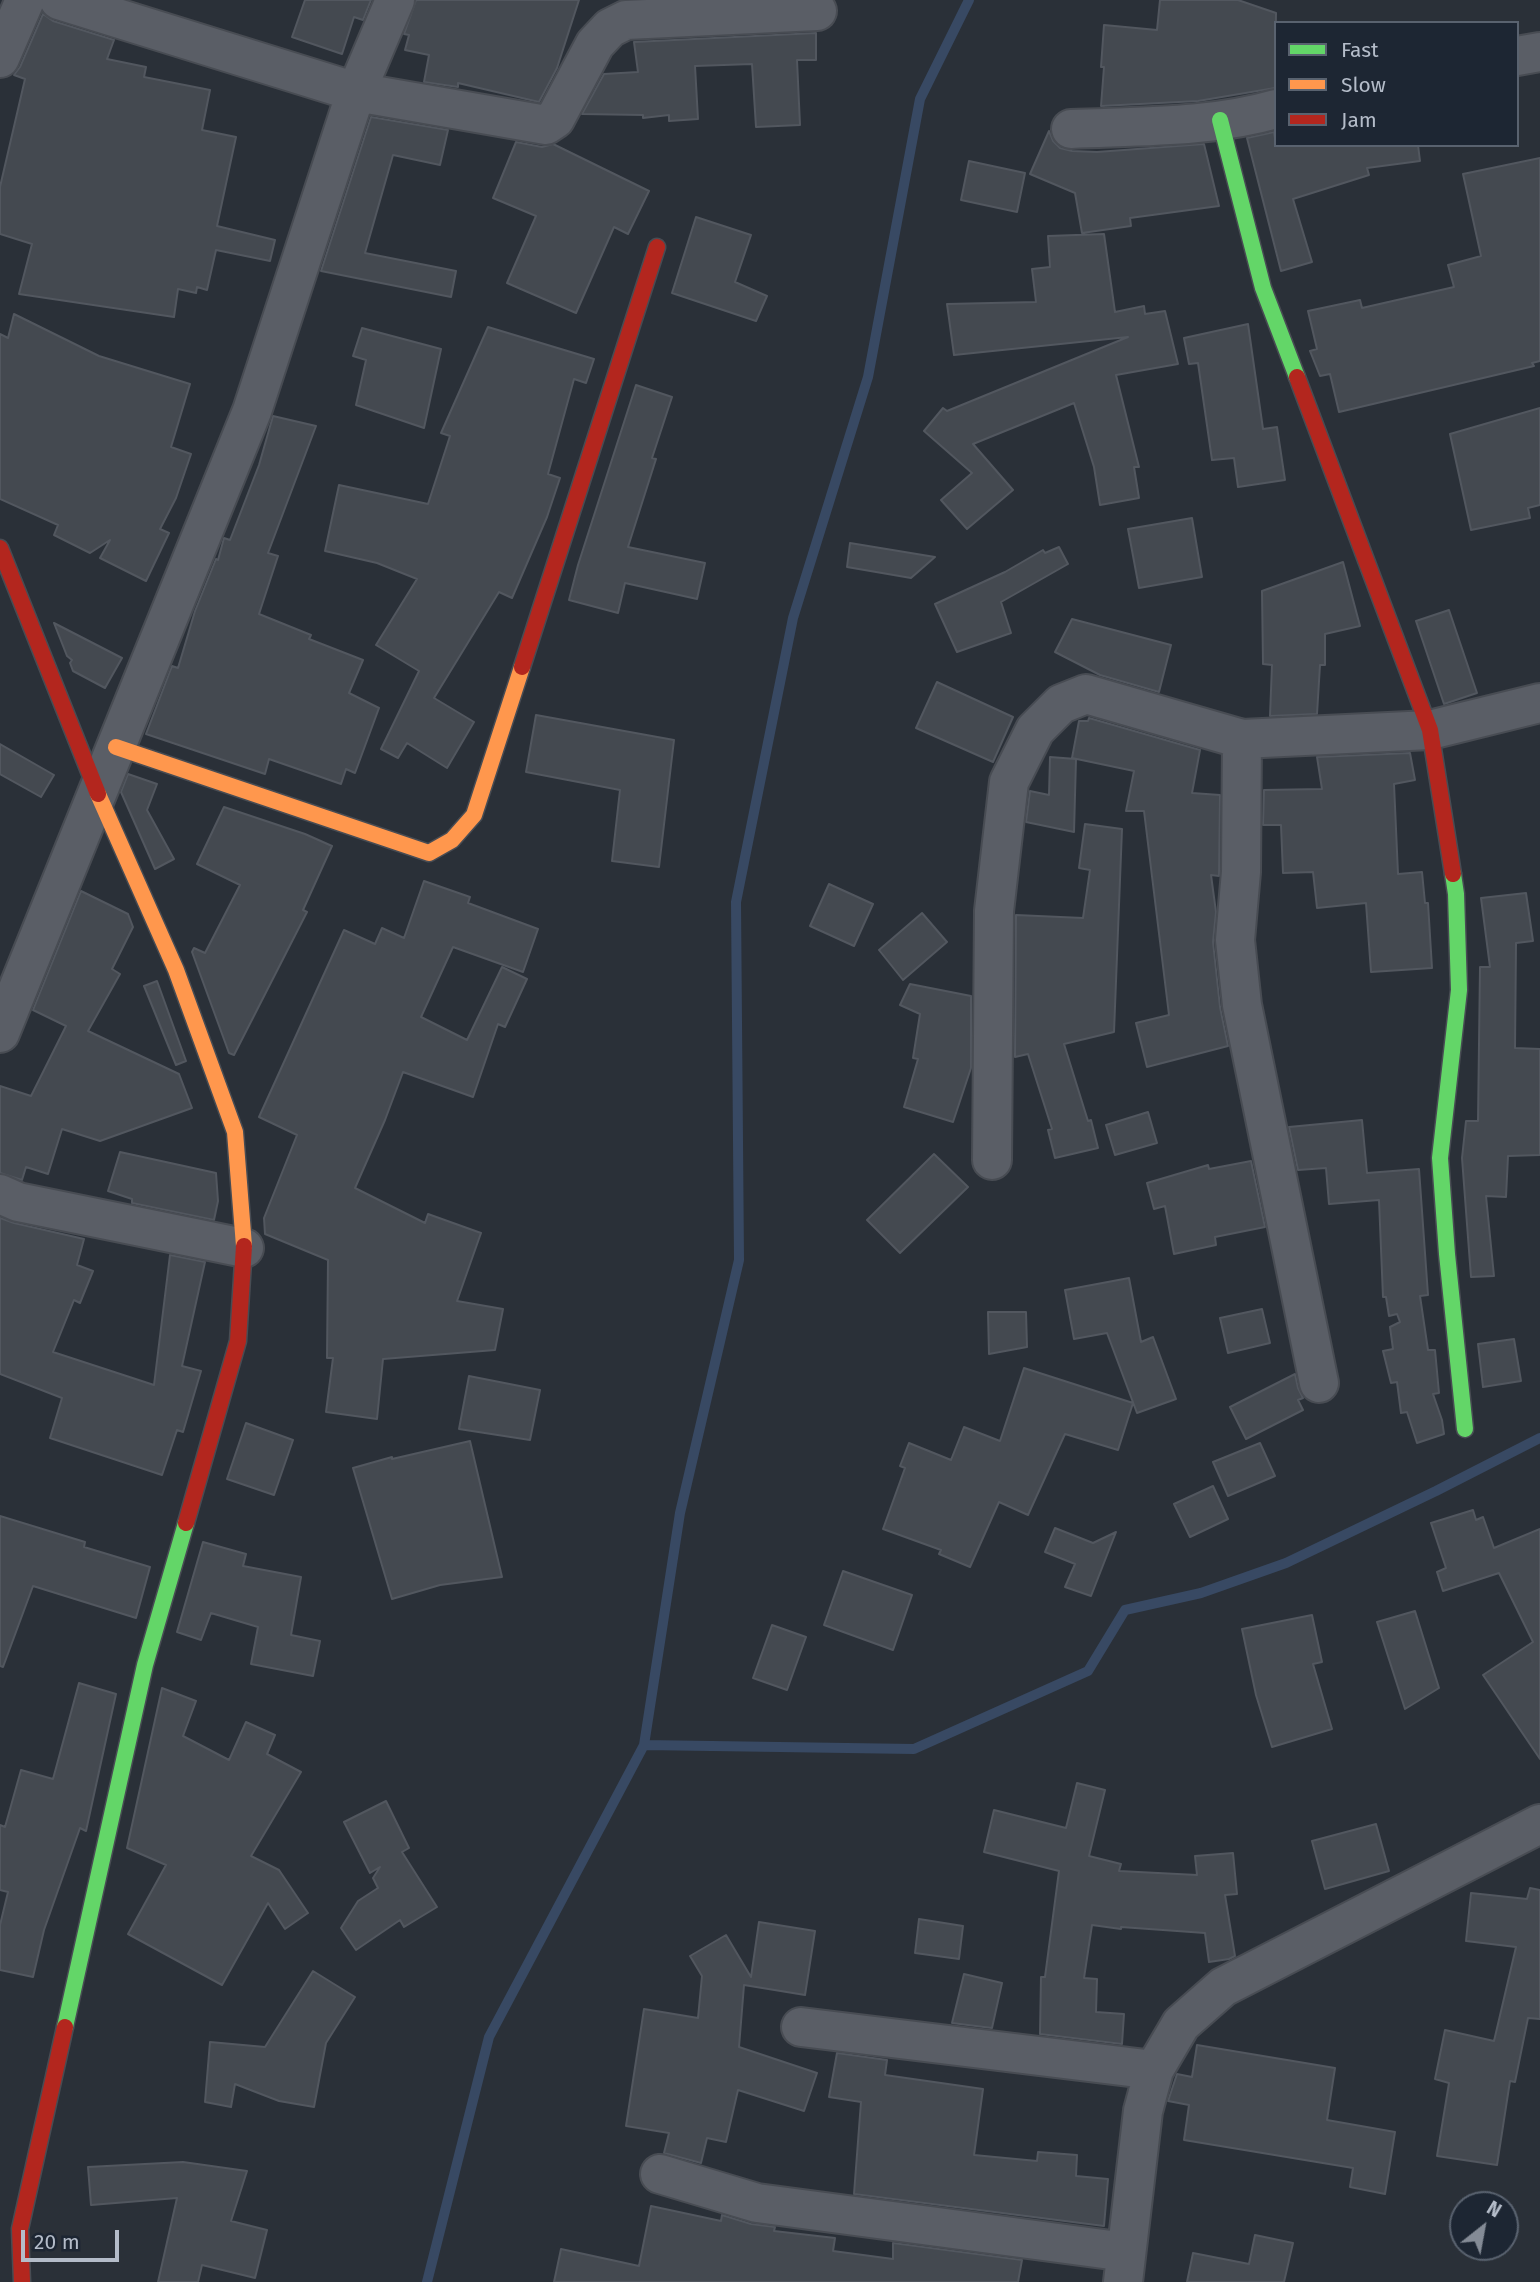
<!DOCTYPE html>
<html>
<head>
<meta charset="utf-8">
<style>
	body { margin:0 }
	#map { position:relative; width:1540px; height:2282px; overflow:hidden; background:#2a3038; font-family:"Fira Sans",sans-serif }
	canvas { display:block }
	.legend { position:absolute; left:1274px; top:21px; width:245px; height:126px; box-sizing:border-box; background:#1d2633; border:2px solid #59626f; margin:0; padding:9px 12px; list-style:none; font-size:21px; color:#b4bcc9 }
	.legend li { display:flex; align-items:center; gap:14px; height:35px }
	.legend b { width:35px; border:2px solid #59626f }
	.north { position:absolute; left:1449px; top:2191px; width:70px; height:70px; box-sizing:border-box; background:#1d2633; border:2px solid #59626f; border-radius:50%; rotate:31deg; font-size:19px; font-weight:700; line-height:28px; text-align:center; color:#b4bcc9 }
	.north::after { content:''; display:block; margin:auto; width:24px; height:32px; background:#848b96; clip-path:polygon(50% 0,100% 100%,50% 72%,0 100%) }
	.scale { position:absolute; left:21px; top:2230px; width:98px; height:32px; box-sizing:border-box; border:4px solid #b4bcc9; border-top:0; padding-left:9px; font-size:21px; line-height:24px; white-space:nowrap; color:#b4bcc9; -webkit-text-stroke:5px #1d2633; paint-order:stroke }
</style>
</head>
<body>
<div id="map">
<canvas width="1540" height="2282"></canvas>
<ul class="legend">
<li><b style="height:9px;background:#63d668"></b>Fast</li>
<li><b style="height:9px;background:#ff974d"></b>Slow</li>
<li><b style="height:9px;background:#b3261e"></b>Jam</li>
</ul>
<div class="north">N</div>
<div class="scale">20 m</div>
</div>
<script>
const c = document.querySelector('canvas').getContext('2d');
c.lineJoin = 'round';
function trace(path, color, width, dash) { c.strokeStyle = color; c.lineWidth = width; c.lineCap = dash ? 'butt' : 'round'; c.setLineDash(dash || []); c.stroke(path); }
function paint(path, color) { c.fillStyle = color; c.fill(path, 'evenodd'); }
trace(new Path2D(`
	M644,1745L914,1749L1088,1671L1125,1610L1201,1593L1286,1563L1436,1491L1540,1438
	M427,2282L489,2037L644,1745L680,1513L739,1260L736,902L793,618L868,377L920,99L969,0`), '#384963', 10);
const building = new Path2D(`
	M305,0H371L363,20L354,17L342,54L292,37Z
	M416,0H579L557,68L539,102L458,83V87L424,82L429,55L405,50L409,35L404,34Z
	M1160,0H1238L1276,13L1275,88L1198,101L1101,106L1104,67H1101L1104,25L1157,30Z
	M43,14L53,21L114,40L107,59L146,67L144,77L210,90L202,130L236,137L217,226L275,240L270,261L216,250L207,290L197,287L196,293L178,289L174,317L19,294L32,244L0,234V187L25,79L14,75L20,67Z
	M816,33V60H797L800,125L756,127L752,64L695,66L698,119L669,121V115L643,118V115L582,114L604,74L638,72L634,42Z
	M371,117L448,130L440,165L393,155L365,253L456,271L451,297L321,271Z
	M1049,131L1053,141L1060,148L1072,151L1097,152L1204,144L1219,206L1130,218L1131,226L1082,233L1075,193L1030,174Z
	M1274,132L1276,145H1418L1420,161L1367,168L1369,175L1293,199L1312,262L1281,271L1247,138Z
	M516,142L542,147L553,144L649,191L628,234L614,227L576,313L507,283L536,216L493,198Z
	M1540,158V361L1532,363L1534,366L1339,412L1330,374L1320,376L1310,351L1317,349L1308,311L1360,300L1362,308L1454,287L1448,265L1481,256L1463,174Z
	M969,161L1025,173L1017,212L961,200Z
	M696,217L751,235L735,282L767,296L756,321L672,293Z
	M1104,234L1115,312L1144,306L1145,314L1165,311L1178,364L1116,375L1139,467H1134L1139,498L1100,505L1094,467L1074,403L973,444L1013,490L967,529L941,500L972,473L924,431L943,408L947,411L1128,337L954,355L947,304L1036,302L1032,269L1050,267L1048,236Z
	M14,314L99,356L190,384L171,447L191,454L176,498L160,529L169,533L146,581L100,558L110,540L90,553L54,535L58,525L0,499V334L8,338Z
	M1248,324L1263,429L1277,427L1285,480L1238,487L1234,458L1212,460L1198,363L1189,364L1184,338Z
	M488,327L594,359L586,383L574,379L548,474L560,478L547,517L512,598L499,592L434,698L474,722L447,768L407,743L398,758L381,749L419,671L376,645L417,579L377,563L325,551L339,485L428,504L450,436L441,433Z
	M362,328L441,349L424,428L356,405L366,360L353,356Z
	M636,385L672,397L652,458L656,459L628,547L705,563L697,599L625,583L618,613L569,600L578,565Z
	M1540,408V505L1528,508L1530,518L1471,530L1450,434Z
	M273,416L316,426L268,553L278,556L259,614L311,635L309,639L363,660L349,693L379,708L355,773L346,769L341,784L269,759L265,774L146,734L172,666L178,668L195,611L216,559L218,560L224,538L230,540L259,465Z
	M1192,518L1202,577L1139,588L1128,529Z
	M850,543L935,557L911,578L847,567Z
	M1059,547L1068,564L1001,602L1011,633L957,652L935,604L1005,572L1043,550L1045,553Z
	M1343,562L1360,626L1325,634V665H1320L1317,714L1270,716L1272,665L1263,664L1262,591Z
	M1449,610L1477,693L1444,704L1416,621Z
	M1072,619L1171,645L1159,692L1100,675L1055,652Z
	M54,623L122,658L105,688L73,671L70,663L72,660L67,656Z
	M937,682L1013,717L993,762L916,728Z
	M536,715L674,740L659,867L612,861L620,790L526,772Z
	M1089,718L1200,750L1192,793L1220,795L1219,876L1211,875L1216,912L1213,942L1220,1007L1228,1046L1147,1067L1136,1023L1169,1015L1144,811H1126L1134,771L1072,758L1079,721H1088Z
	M0,744L54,775L41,797L0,774Z
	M1410,753L1415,780L1394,784L1398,874L1422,872L1425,903H1428L1432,968L1371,972L1366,903L1317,908L1313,872L1283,873L1281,825H1263L1264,790L1322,789L1317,757Z
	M1050,757L1076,759L1074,832L1026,822L1030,791L1049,795Z
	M128,774L157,784L147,810L174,859L155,869L121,792Z
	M224,807L305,834L332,846L303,910L307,912L234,1055L229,1053L192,952L194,948L205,953L240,885L197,864Z
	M1085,824L1122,829L1114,1032L1064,1044L1088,1121L1091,1120L1098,1148L1055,1158L1048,1130L1052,1129L1028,1054L1015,1057L1016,915L1083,918L1090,870L1079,868Z
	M424,881L470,897L468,903L538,929L523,972L453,947L421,1017L467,1040L502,967L527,979L505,1027L498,1024L473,1097L403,1072L385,1120L355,1188L425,1223L428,1214L481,1233L457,1301L503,1309L495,1350L383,1359L377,1419L326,1412L333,1358H327L328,1260L265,1234L264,1218L297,1135L259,1117L344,930L375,944L382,928L404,938Z
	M829,884L873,904L854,946L810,926Z
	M81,891L128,914L133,927L112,969L120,974L88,1031L179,1074L192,1108L100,1141L62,1129L48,1174L26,1167L22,1180L0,1173V1086L31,1096L66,1026L33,1010Z
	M1526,893L1533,941L1516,943L1515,1048L1540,1049V1155L1508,1156L1506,1197L1486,1196L1494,1276L1471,1277L1462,1158L1466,1121H1478L1480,967H1490L1481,898Z
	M922,913L947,942L903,980L879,950Z
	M157,981L186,1061L176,1065L144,986Z
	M910,984L971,996V1068L953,1122L904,1107L918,1059L913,1058L920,1014L900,1005Z
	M1148,1112L1157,1143L1115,1155L1106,1125Z
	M1362,1120L1367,1173L1419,1169L1428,1295L1420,1296L1428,1350H1435L1439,1393L1433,1394L1442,1420L1444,1434L1417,1443L1407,1412L1401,1413L1397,1382L1391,1383L1383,1351L1393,1349L1390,1327L1400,1322L1397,1314L1389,1316L1386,1297H1383L1379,1200L1329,1204L1326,1168L1298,1170L1289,1127Z
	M120,1152L216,1173L218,1201L214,1220L132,1203V1199L108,1191Z
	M934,1154L968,1187L900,1253L867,1220Z
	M1251,1161L1265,1227L1215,1237L1216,1245L1174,1254L1165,1206L1154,1209L1147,1183L1208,1165L1209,1169Z
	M0,1218L14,1223L84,1239L77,1265L93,1271L80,1303L74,1300L53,1352L154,1385L170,1255L205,1262L182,1366L201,1371L183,1432L177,1430L162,1475L50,1438L62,1398L0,1374Z
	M1129,1278L1141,1342L1153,1337L1176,1399L1137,1413L1107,1333L1074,1339L1065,1290Z
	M1262,1309L1270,1343L1228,1353L1220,1318Z
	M988,1312H1026L1027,1347L989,1354Z
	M1514,1339L1521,1381L1483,1387L1478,1344Z
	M1024,1368L1133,1403L1118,1450L1065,1434L1028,1515L999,1502L970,1567L939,1554L941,1550L883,1529L905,1468L900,1466L909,1443L951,1460L964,1427L1000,1441Z
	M1295,1374L1298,1388L1303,1398L1298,1400L1303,1410L1246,1439L1230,1407Z
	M469,1376L540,1390L530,1440L459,1429Z
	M246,1423L293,1440L274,1495L227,1479Z
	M470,1441L502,1577L440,1585L392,1599L353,1468L392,1457V1459Z
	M1260,1443L1275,1476L1228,1496L1213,1462Z
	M1213,1486L1228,1519L1190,1537L1174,1504Z
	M1473,1510L1476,1520L1483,1517L1494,1548L1540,1529V1759L1483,1675L1533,1642L1499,1573L1443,1591L1437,1572L1446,1568L1431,1523Z
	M0,1516L85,1542L84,1547L150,1567L136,1618L33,1586L3,1667L0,1666Z
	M1055,1528L1093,1543L1116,1532L1091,1596L1065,1587L1075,1564L1045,1552Z
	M203,1542L246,1554L243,1566L301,1577L291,1635L320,1641L313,1676L251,1664L258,1627L211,1613L201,1640L177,1632Z
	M843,1571L912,1595L893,1650L824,1625Z
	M1415,1611L1439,1688L1405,1709L1377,1622Z
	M1312,1615L1322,1662L1313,1664L1332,1729L1272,1747L1256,1695L1242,1629Z
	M772,1625L806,1637L787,1690L753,1678Z
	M79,1683L116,1694L86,1831L80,1828L44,1930L33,1977L0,1970V1925L8,1892L0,1890V1825L5,1827L21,1770L53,1779Z
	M162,1688L196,1701L183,1736L229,1760L246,1722L275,1735L267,1754L301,1772L251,1856L279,1870L308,1913L285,1929L268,1903L222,1985L128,1934L166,1865L127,1848Z
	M1077,1783L1105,1790L1089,1856L1121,1864L1119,1871L1197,1875L1195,1856L1233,1853L1237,1894L1225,1895L1235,1956L1229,1959L1209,1962L1205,1933L1121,1927V1929L1092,1925L1084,1978L1097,1979L1096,2012L1124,2014L1122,2044L1040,2034L1041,1977H1045L1059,1871L984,1852L994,1810L1066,1828Z
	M386,1801L409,1848L402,1852L437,1907L404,1927L400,1920L356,1950L341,1928L358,1901L378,1888L373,1878L380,1867L370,1873L344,1822Z
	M1376,1824L1389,1871L1325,1889L1312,1841Z
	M1530,1888L1540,1890V2019L1528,2018L1515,2082L1510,2081L1497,2165L1437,2156L1449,2083L1435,2079L1445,2030L1494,2041L1516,1947L1466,1941L1471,1893L1527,1899Z
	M919,1919L963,1926L959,1959L915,1953Z
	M759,1922L815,1931L805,1995L744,1985L739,2047L817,2073L804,2111L738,2090L726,2142L707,2138L701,2163L664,2153L669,2133L626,2126L644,2009L698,2018L702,1976L690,1956L726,1935L751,1977Z
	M313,1971L355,1997L326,2043L314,2107L279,2101L235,2084L231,2107L205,2102L210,2042L265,2047Z
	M964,1974L1002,1983L992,2028L952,2023Z
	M1197,2045L1335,2068L1327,2120L1395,2132L1385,2194L1350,2187L1353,2168L1184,2140L1189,2105L1168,2101L1177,2074L1192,2077Z
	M837,2053L887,2060L885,2075L983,2089L974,2155L1037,2161L1038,2152L1077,2155L1076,2176L1108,2179L1104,2226L854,2194L861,2102L829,2097Z
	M183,2162L247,2171L231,2221L267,2230L255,2278L202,2265L198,2282H158L177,2198L91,2205L88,2167Z
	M651,2206L721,2221L722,2215L751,2224L775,2227L774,2231L835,2238L833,2251L893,2259V2243L1022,2260L1018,2282H554L561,2249L639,2266Z
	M1255,2235L1293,2243L1284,2282H1187L1193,2253L1249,2264Z`);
paint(building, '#444950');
trace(building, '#52575f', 2);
const street = new Path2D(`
	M59,0L356,92L546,125L555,119L595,44L610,28L626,20L817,11
	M1517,56L1540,52
	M0,58L25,0
	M1071,129C1139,126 1210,128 1276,109
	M1242,739L1241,872L1235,940L1242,1005L1319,1383
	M0,1033L252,411L356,92L395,0
	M992,1160L994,911L1009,782L1035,730L1061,704L1086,694L1242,739L1430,730L1540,703
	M0,1194L18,1202L244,1248
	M801,2027L1154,2070
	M660,2174L757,2203L1126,2252
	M1123,2282L1143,2111L1154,2070L1181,2024L1223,1987L1540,1824`);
const fast = new Path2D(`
	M1220,120L1263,288L1297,377
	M1453,874L1456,894L1459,990L1440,1158L1447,1254L1465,1429
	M65,2027L145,1665L186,1523`);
const slow = new Path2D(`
	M116,747L429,853L452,840L474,815L522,667
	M98,794L176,970L235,1132L244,1246`);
const jam = new Path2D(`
	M1297,377L1430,730L1453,874
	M0,548L98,794
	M522,667L657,247
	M186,1523L238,1341L244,1246
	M22,2282L20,2229L65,2027`);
trace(street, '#484c53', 42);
trace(fast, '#484c53', 19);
trace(slow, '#484c53', 19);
trace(jam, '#484c53', 19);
trace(street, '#5a5e66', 38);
trace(fast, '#63d668', 16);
trace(slow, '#ff974d', 16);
trace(jam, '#b3261e', 16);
</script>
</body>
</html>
